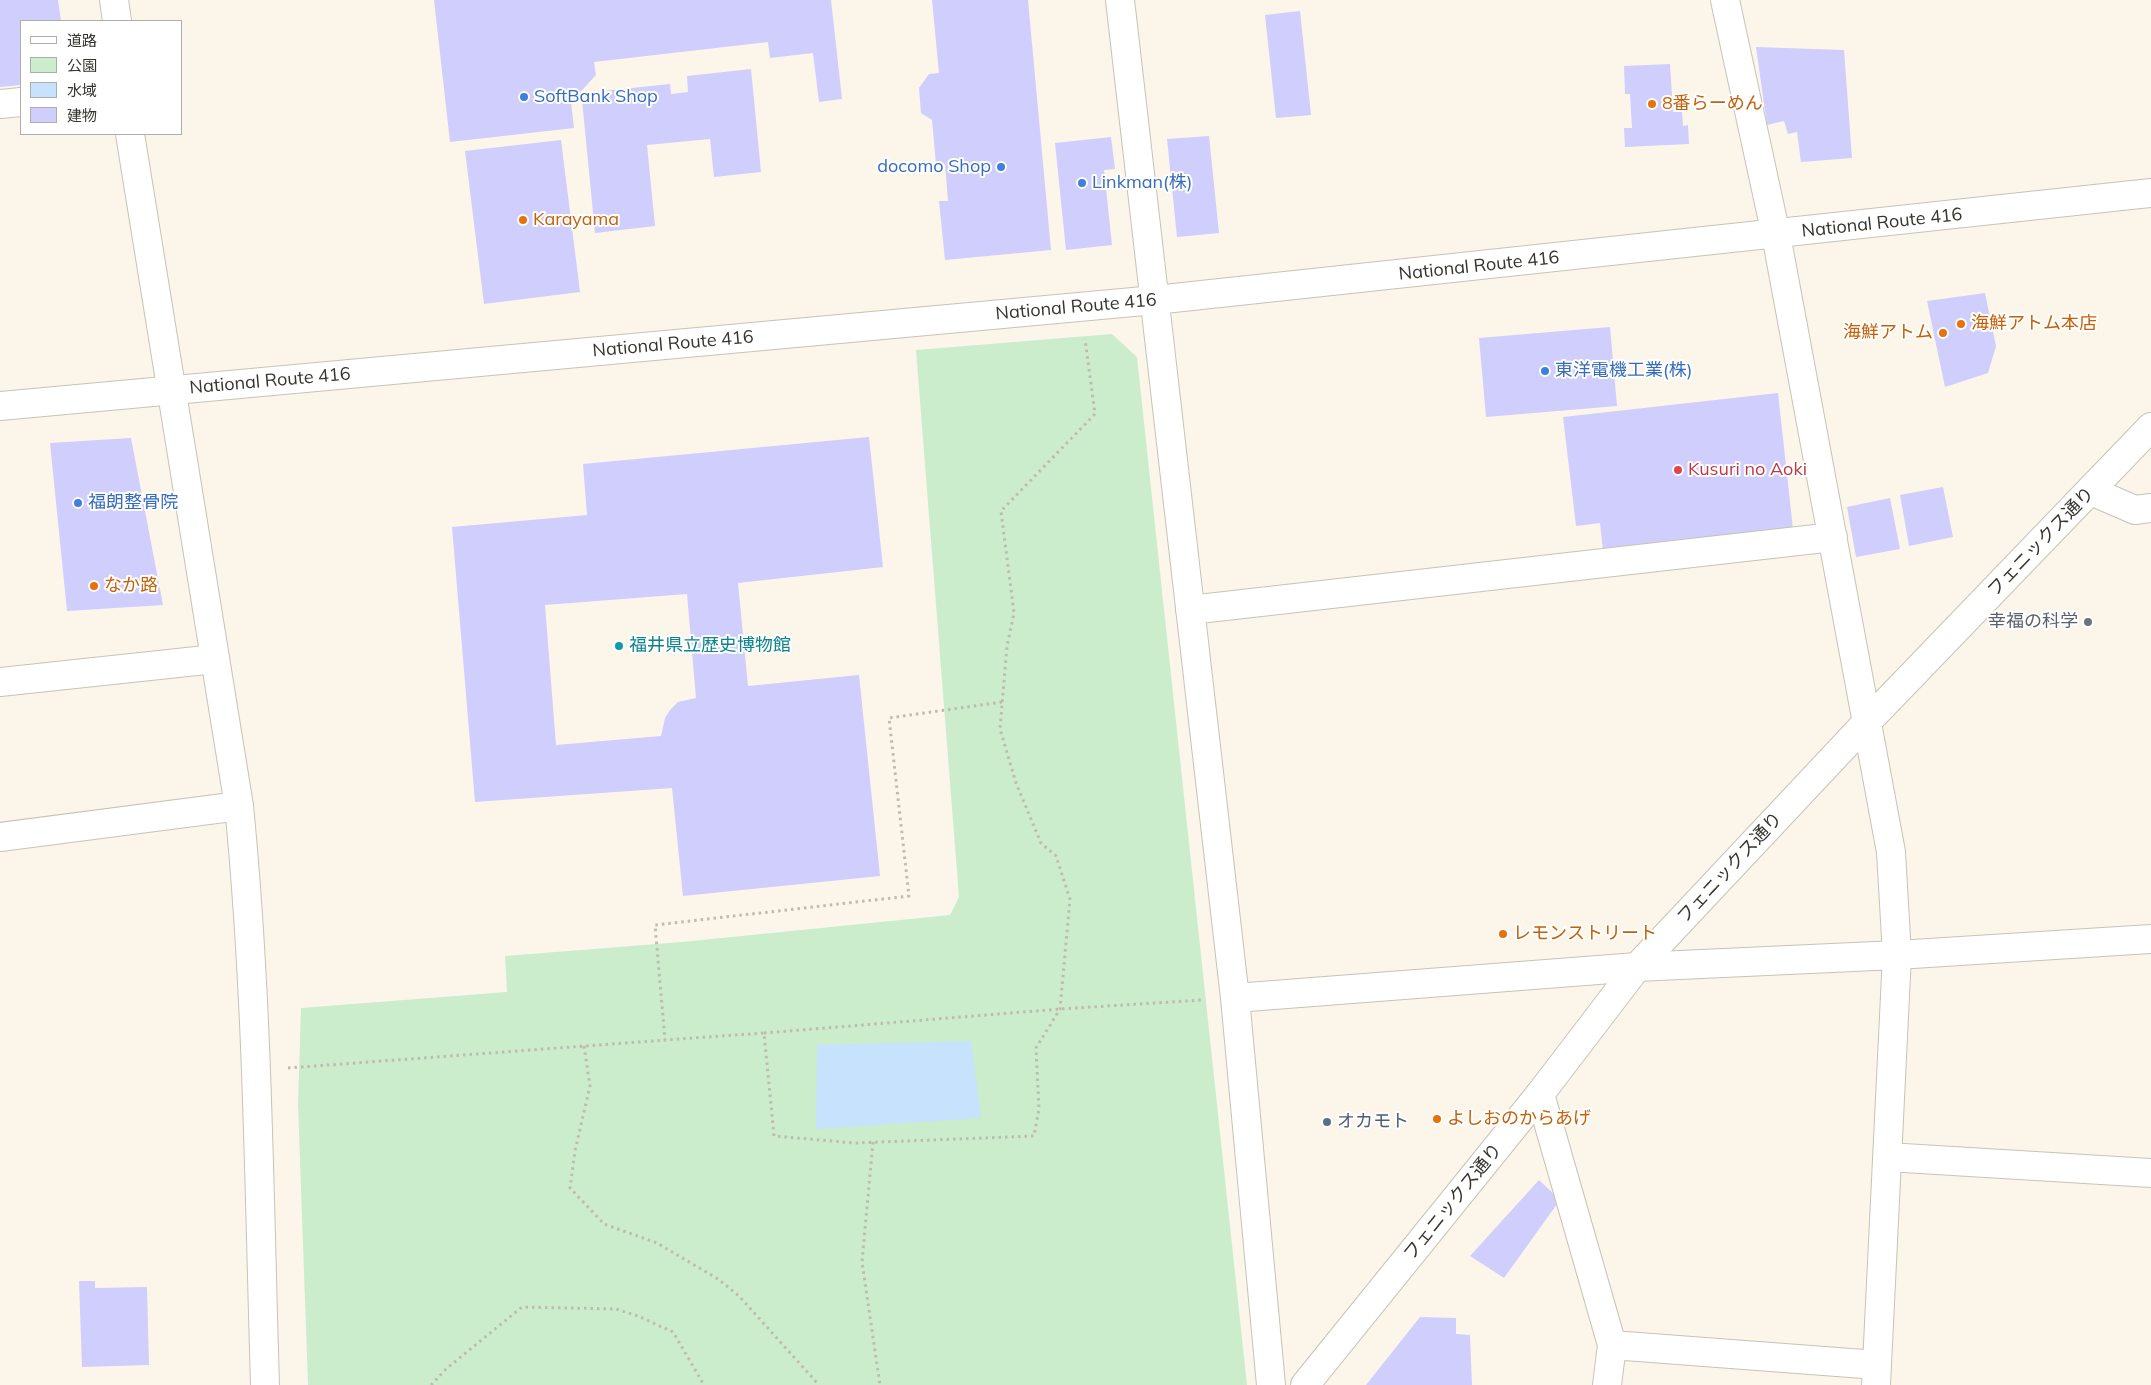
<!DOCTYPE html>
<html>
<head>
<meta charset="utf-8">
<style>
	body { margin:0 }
	#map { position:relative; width:2151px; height:1385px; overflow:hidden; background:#fbf6e9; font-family:Mulish,"Noto Sans JP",sans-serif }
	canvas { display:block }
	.legend { position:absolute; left:20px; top:20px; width:162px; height:115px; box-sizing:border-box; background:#fff; border:1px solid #aeaeac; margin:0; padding:6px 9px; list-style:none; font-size:15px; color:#35342f }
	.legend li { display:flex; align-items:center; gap:10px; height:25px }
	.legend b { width:25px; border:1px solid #aeaeac }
</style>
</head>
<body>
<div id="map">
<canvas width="2151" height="1385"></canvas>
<ul class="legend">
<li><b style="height:6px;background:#fff"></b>道路</li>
<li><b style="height:14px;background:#cbedcb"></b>公園</li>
<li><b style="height:14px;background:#c6e2fd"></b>水域</li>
<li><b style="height:14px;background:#d0cefc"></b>建物</li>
</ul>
</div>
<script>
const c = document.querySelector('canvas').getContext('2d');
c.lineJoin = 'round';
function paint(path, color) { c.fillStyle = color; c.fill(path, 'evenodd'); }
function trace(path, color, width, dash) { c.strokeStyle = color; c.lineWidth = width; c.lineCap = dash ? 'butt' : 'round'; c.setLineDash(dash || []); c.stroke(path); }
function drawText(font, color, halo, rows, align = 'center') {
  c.font = font + ' Mulish,"Noto Sans JP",sans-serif'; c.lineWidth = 4; c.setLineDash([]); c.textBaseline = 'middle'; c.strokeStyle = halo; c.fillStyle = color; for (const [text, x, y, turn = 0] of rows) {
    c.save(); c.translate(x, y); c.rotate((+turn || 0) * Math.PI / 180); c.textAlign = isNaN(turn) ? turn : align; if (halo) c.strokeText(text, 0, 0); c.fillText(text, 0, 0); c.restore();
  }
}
paint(new Path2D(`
	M1112,334L1137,357L1247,1385H308L298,1104L301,1008L507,992L505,956L682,942L950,915L959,897L916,350Z`), '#cbedcb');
paint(new Path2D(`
	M971,1041L981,1118L816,1129L817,1045Z`), '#c6e2fd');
paint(new Path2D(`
	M0,0H58L61,21H21V85L0,87Z
	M434,0H831L842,99L819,102L813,53L770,58L768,42L594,62L596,75L571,102L574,128L450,142Z
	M932,0H1028L1051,250L945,260L939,201H948L945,164H936L932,120L921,113L919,88L929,74L939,73Z
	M1300,11L1311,115L1276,118L1265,15Z
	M1756,47L1844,50L1852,158L1801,162L1797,132L1788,134L1784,121L1767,125Z
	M1670,64L1673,112L1682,111L1683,126L1688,125L1689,144L1625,147L1624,128H1632L1630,94H1625L1624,66Z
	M751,69L761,172L714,177L710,139L647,145L655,226L595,233L582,100L604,98L603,91L670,84L671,94L688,92L687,76Z
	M1209,136L1219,233L1177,237L1167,139Z
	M1111,137L1115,169L1104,170L1112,245L1066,250L1055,143Z
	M561,140L580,292L484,304L465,151Z
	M1985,293L1996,346L1988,373L1945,387L1927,301Z
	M1610,327L1617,406L1486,417L1479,338Z
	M1778,393L1793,529L1603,551L1600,523L1576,526L1563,417Z
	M869,437L883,567L738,583L748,686L859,675L880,876L683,896L672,788L475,802L452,527L587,515L583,464ZM687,594L696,698L678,702L670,710L665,718L661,736L556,745L545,605Z
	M131,438L163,605L67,611L50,443Z
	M1943,487L1953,537L1909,546L1900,495Z
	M1890,498L1900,549L1856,557L1847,507Z
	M1539,1180L1560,1200L1504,1278L1470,1256Z
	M79,1281H95V1288L147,1287L149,1365L82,1367Z
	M1420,1317L1456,1318V1334L1470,1335L1472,1385H1366Z`), '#d0cefc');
const street = new Path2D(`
	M1120,0L1235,998L1271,1385
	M1725,0L1776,235L1891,852L1897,955L1876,1385
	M0,104L21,102
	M2091,491L2135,510L2151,508
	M1190,610L1833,537
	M0,682L215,659
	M0,837L239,806
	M1235,998L1637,967L1897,955L2151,939
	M1540,1094L1612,1345L1607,1385
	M1887,1157L2151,1173
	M1612,1345L1877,1365`);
const secondary = new Path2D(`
	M114,0L117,21
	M130,134L239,806C258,998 259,1192 265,1385`);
const primary = new Path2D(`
	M1305,1385L1540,1094L1637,967L1868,721L2151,427`);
const highway = new Path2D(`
	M0,406L1155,300L2151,193`);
trace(street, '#c7c3b6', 30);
trace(secondary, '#c7c3b6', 30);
trace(primary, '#c7c3b6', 30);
trace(highway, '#c7c3b6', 30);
trace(new Path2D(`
	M1002,702L889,718L909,896L655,925L665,1040L764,1033L774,1136L855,1143L1034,1136L1039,1109L1036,1048L1060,1009L1070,899L1056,856L1041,843L1016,783L1000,729L1007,646L1014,613L1001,511L1095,414L1085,339
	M764,1033L1060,1009L1202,1000
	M584,1046L590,1086L575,1151L570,1188L604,1224L657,1243L718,1279L739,1296L819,1385
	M288,1068L666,1040
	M873,1142L862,1262L880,1385
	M431,1385L446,1369L522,1307L616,1309L638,1316L673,1332L704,1385`), '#bfbbb0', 3, [2.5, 4]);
trace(street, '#fff', 28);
trace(secondary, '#fff', 28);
trace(primary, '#fff', 28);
trace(highway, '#fff', 28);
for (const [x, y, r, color] of [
	[524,97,5,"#3f7fe0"],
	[1652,104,5,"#e8710a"],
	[1001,167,5,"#3f7fe0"],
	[1082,183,5,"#3f7fe0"],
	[523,220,5,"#e8710a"],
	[1961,324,5,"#e8710a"],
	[1943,333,5,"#e8710a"],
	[1545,371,5,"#3f7fe0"],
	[1678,470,5,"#e0444e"],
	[78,503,5,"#3f7fe0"],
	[94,586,5,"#e8710a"],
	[2088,622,5,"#6b7280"],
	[619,646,5,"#0f9aa8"],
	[1503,934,5,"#e8710a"],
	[1437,1119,5,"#e8710a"],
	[1327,1122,5,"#5c6f8a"]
]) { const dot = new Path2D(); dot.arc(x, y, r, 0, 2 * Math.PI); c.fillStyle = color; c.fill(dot); trace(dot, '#fff', 2); }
drawText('18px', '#366cbe', '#fff', [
	["SoftBank Shop",534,97],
	["docomo Shop",991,167,"right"],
	["Linkman(株)",1092,183],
	["東洋電機工業(株)",1555,371],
	["福朗整骨院",88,503]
], 'left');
drawText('18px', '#c56008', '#fff', [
	["8番らーめん",1662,104],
	["Karayama",533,220],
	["海鮮アトム本店",1971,324],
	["海鮮アトム",1933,333,"right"],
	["なか路",104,586],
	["レモンストリート",1513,934],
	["よしおのからあげ",1447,1119]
], 'left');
drawText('18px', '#35342f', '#fff', [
	["National Route 416",1882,223,-6],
	["National Route 416",1479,266,-6],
	["National Route 416",1076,307,-5],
	["National Route 416",673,344,-5],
	["National Route 416",270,381,-5],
	["フェニックス通り",2041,542,-46],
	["フェニックス通り",1730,868,-47],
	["フェニックス通り",1453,1202,-51]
]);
drawText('18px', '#be3a42', '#fff', [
	["Kusuri no Aoki",1688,470]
], 'left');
drawText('18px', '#5b616d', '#fff', [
	["幸福の科学",2078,622]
], 'right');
drawText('18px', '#0d838f', '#fff', [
	["福井県立歴史博物館",629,646]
], 'left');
drawText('18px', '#4e5e75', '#fff', [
	["オカモト",1337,1122]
], 'left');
</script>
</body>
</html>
